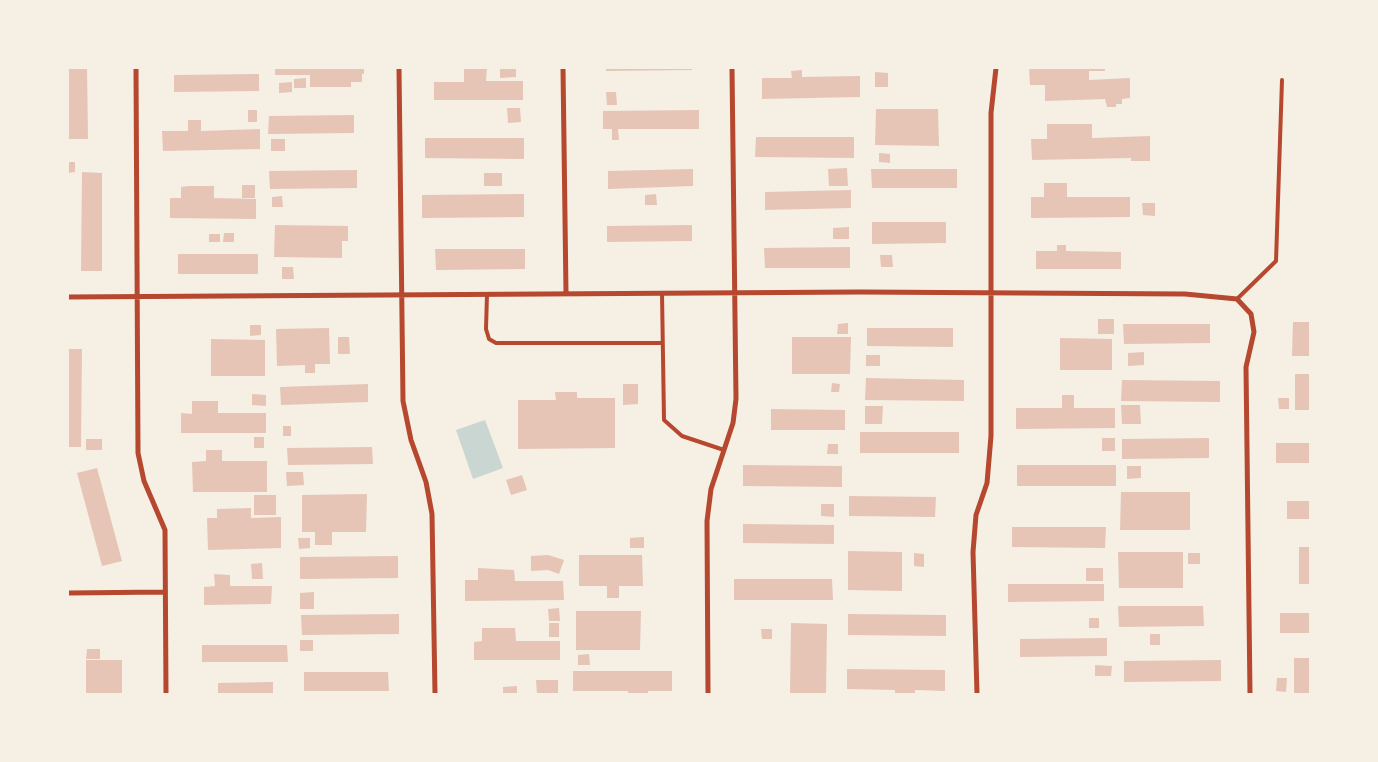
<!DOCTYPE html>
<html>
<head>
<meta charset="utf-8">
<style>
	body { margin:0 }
	#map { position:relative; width:1378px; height:762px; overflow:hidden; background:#f6efe4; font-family:"IBM Plex Serif",serif }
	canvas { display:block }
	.frame { position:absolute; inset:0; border:69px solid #f6efe4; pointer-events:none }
</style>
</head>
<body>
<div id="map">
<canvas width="1378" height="762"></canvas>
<div class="frame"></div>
</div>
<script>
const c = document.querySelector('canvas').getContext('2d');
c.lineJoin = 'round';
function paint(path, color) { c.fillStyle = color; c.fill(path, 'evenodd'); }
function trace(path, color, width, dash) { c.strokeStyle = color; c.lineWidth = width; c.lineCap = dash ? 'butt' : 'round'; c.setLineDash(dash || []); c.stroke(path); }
paint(new Path2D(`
	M485,420L503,468L473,479L456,430Z`), '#c9d6d2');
paint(new Path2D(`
	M68,68H87L88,139H68Z
	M275,68H364V74H362V82H351V87H310V75H275Z
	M464,68H487L486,81H523V100H434V82H464Z
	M500,68H516V77L500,78Z
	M606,68H692V70L606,71Z
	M1029,68H1105V71H1089V80L1130,78V98L1122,99V104H1116V107H1107L1105,99L1045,101V85H1030Z
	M802,70V77L860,76V97L762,99V78H792L791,71Z
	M875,72L888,73V87H875Z
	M259,74V91L174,92V75Z
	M306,78V88H294V79Z
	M292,82V92L279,93V83Z
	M606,92H616L617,105H607Z
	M507,108H520L521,122L508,123Z
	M876,109H938L939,146L875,145Z
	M248,110H257V122H248Z
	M699,110V129H618L619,140H612V129H603V111Z
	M354,115V133L268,134L269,116Z
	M188,120H201V131L260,129V149L163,151L162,131H188Z
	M1047,124H1092V138L1150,136V161H1131V158L1032,160L1031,139H1047Z
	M756,137H854V158L755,157Z
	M425,138H524V159L425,158Z
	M271,139H285V151H271Z
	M879,153L890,154V163L879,162Z
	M68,162H75V172L68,173Z
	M847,168L848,186H829L828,169Z
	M693,169V186L608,189V171Z
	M871,169H957V188H872Z
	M357,170V188L270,189L269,171Z
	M82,172L102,173V271H81Z
	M484,173H502V186H484Z
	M1044,183H1067V197H1130V217L1031,218V197H1044Z
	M242,185H255V198H242Z
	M189,186H214V198L256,199V219L170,218V198H181V187Z
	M851,190V208L765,210V192Z
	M524,194V217L422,218V195Z
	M656,194L657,205H645V195Z
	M282,196L283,207H272V197Z
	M1142,203H1155V216L1143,215Z
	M872,222H946V243L872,244Z
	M275,225L348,226V241H342V258L274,257Z
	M692,225V241L607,242V226Z
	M849,227V239H833V228Z
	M224,233H234V242H223Z
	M209,234H220V242H209Z
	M1057,245H1066V251L1121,252V269H1036V251H1057Z
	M850,247V268H765L764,248Z
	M435,249H525V269L436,270Z
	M178,254H258V274H178Z
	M880,255H892L893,267H881Z
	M282,267H293L294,279H282Z
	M1098,319H1114V334H1098Z
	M1293,322H1310V356H1292Z
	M848,323V334H837L838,324Z
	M1123,324H1210V343L1124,344Z
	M250,325H261V335L250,336Z
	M329,328L330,364H315V373H305V365L277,366L276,329Z
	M867,328H953V347L867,346Z
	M338,337H349L350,354H338Z
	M792,337H851L850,374H792Z
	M1060,338L1112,339V370H1060Z
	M211,339L265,340V376H211Z
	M68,349H82L81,447H68Z
	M1144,352V365L1128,366V353Z
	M866,355H880V366H866Z
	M1295,374H1310V410H1295Z
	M866,378L964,380V401L865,400Z
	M1122,380L1220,381V402L1121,401Z
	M832,383L840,384L839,392H831Z
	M368,384V402L281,405L280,387Z
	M623,384H638V404L623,405Z
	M555,392H577V398H615V448L518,449V400H556Z
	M252,394L266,395V406L252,405Z
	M1062,395H1074V408H1115V428L1016,429V408H1062Z
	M1278,398H1289V409H1279Z
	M192,401H218V413H266V433H181V413L192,414Z
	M1121,405H1140L1141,424H1122Z
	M865,406H883L882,424H865Z
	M771,409L845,410V430H771Z
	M283,426H291V436H283Z
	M860,432H959V453H860Z
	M254,437H264V448H254Z
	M1102,438H1115V451H1102Z
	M1209,438V458L1122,459V439Z
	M86,439H102V450H86Z
	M1276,443H1310V463H1276Z
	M828,444H838V454H827Z
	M372,447L373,464L288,465L287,448Z
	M206,450H222V461H267V492H193L192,462L206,461Z
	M743,465L842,466V487L743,486Z
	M1017,465H1116V486H1017Z
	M1127,466H1141V478L1127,479Z
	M97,468L122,561L102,566L77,473Z
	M286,472H303L304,485L287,486Z
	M522,475L527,490L511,495L506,480Z
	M1121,492H1190V530H1120Z
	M367,494L366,532H332V545H315V532H302V495Z
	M254,495H276V515H254Z
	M849,496L936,497L935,517L849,516Z
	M1287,501H1310V519H1287Z
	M821,504H834V517L821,516Z
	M251,508V518L281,517V548L208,550L207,518H217V509Z
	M743,524L834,525V544L743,543Z
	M1012,527H1106L1105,548L1012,547Z
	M644,537V548H630V538Z
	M298,538H310V548L299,549Z
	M1299,547H1310V584H1299Z
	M848,551L902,552V591L848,590Z
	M1118,552H1183V588H1119Z
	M914,553L924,554V567L914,566Z
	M1188,553H1200V564H1188Z
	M548,555L564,560L559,574L548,570L531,571V556Z
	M579,555H642L643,586H619V598H607V586H579Z
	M398,556V578L300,579V557Z
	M262,563L263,579H252L251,564Z
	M478,568L514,570L515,581H563L564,600L465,601V580H478Z
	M1086,568H1103V581H1086Z
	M214,574L230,575V586H272L271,604L204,605V587L215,586Z
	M734,579H832L833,600H734Z
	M1008,584H1104V601L1008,602Z
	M314,592V609H300V593Z
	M1118,606H1203L1204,626L1119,627Z
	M559,608L560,621H549L548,609Z
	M576,611H641L640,650H576Z
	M1280,613H1310V633H1280Z
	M399,614V634L302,635L301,615Z
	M848,614L946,615V636L848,635Z
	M1089,618H1099V628H1089Z
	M549,623H559V637H549Z
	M791,623L827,624L826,694L790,693Z
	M482,628H515L516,641H560V660H474V642L482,641Z
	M761,629H772V639H762Z
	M1150,634H1160V645H1150Z
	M1107,638V656L1020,657V639Z
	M300,640H313V651H300Z
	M202,645H287L288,662H202Z
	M87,649H100V659H86Z
	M589,654L590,665H578V655Z
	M1294,658H1310V694H1294Z
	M86,660H122V694H86Z
	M1221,660V681L1124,682V661Z
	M1095,665L1112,666L1111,676H1095Z
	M847,669L945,670V691L915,690V694H895V690L847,689Z
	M573,671H672V691H648V694H628V691H573Z
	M304,672H388L389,691H304Z
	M1277,678H1287L1286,692L1276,691Z
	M536,680H558V694H537Z
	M273,682V694H218V683Z
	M517,686V694H503V687Z`), '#e6c5b7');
trace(new Path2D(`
	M662,293L664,420L682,436L724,450
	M487,294L486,329L489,339L496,343H662
	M1237,299L1276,261L1282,80`), '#b5482f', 4);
trace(new Path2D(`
	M136,68L138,453L144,481L165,530L166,694
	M399,68L403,401L411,440L426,482L432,514L435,694
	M563,68L566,293
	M68,297L860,292L1185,294L1237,299L1251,314L1254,332L1246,367L1250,694
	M68,593L165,592
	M708,694L707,521L711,489L733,423L736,399L732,68
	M977,694L973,552L976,515L987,483L991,436V113L996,68`), '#b5482f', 5);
</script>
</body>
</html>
